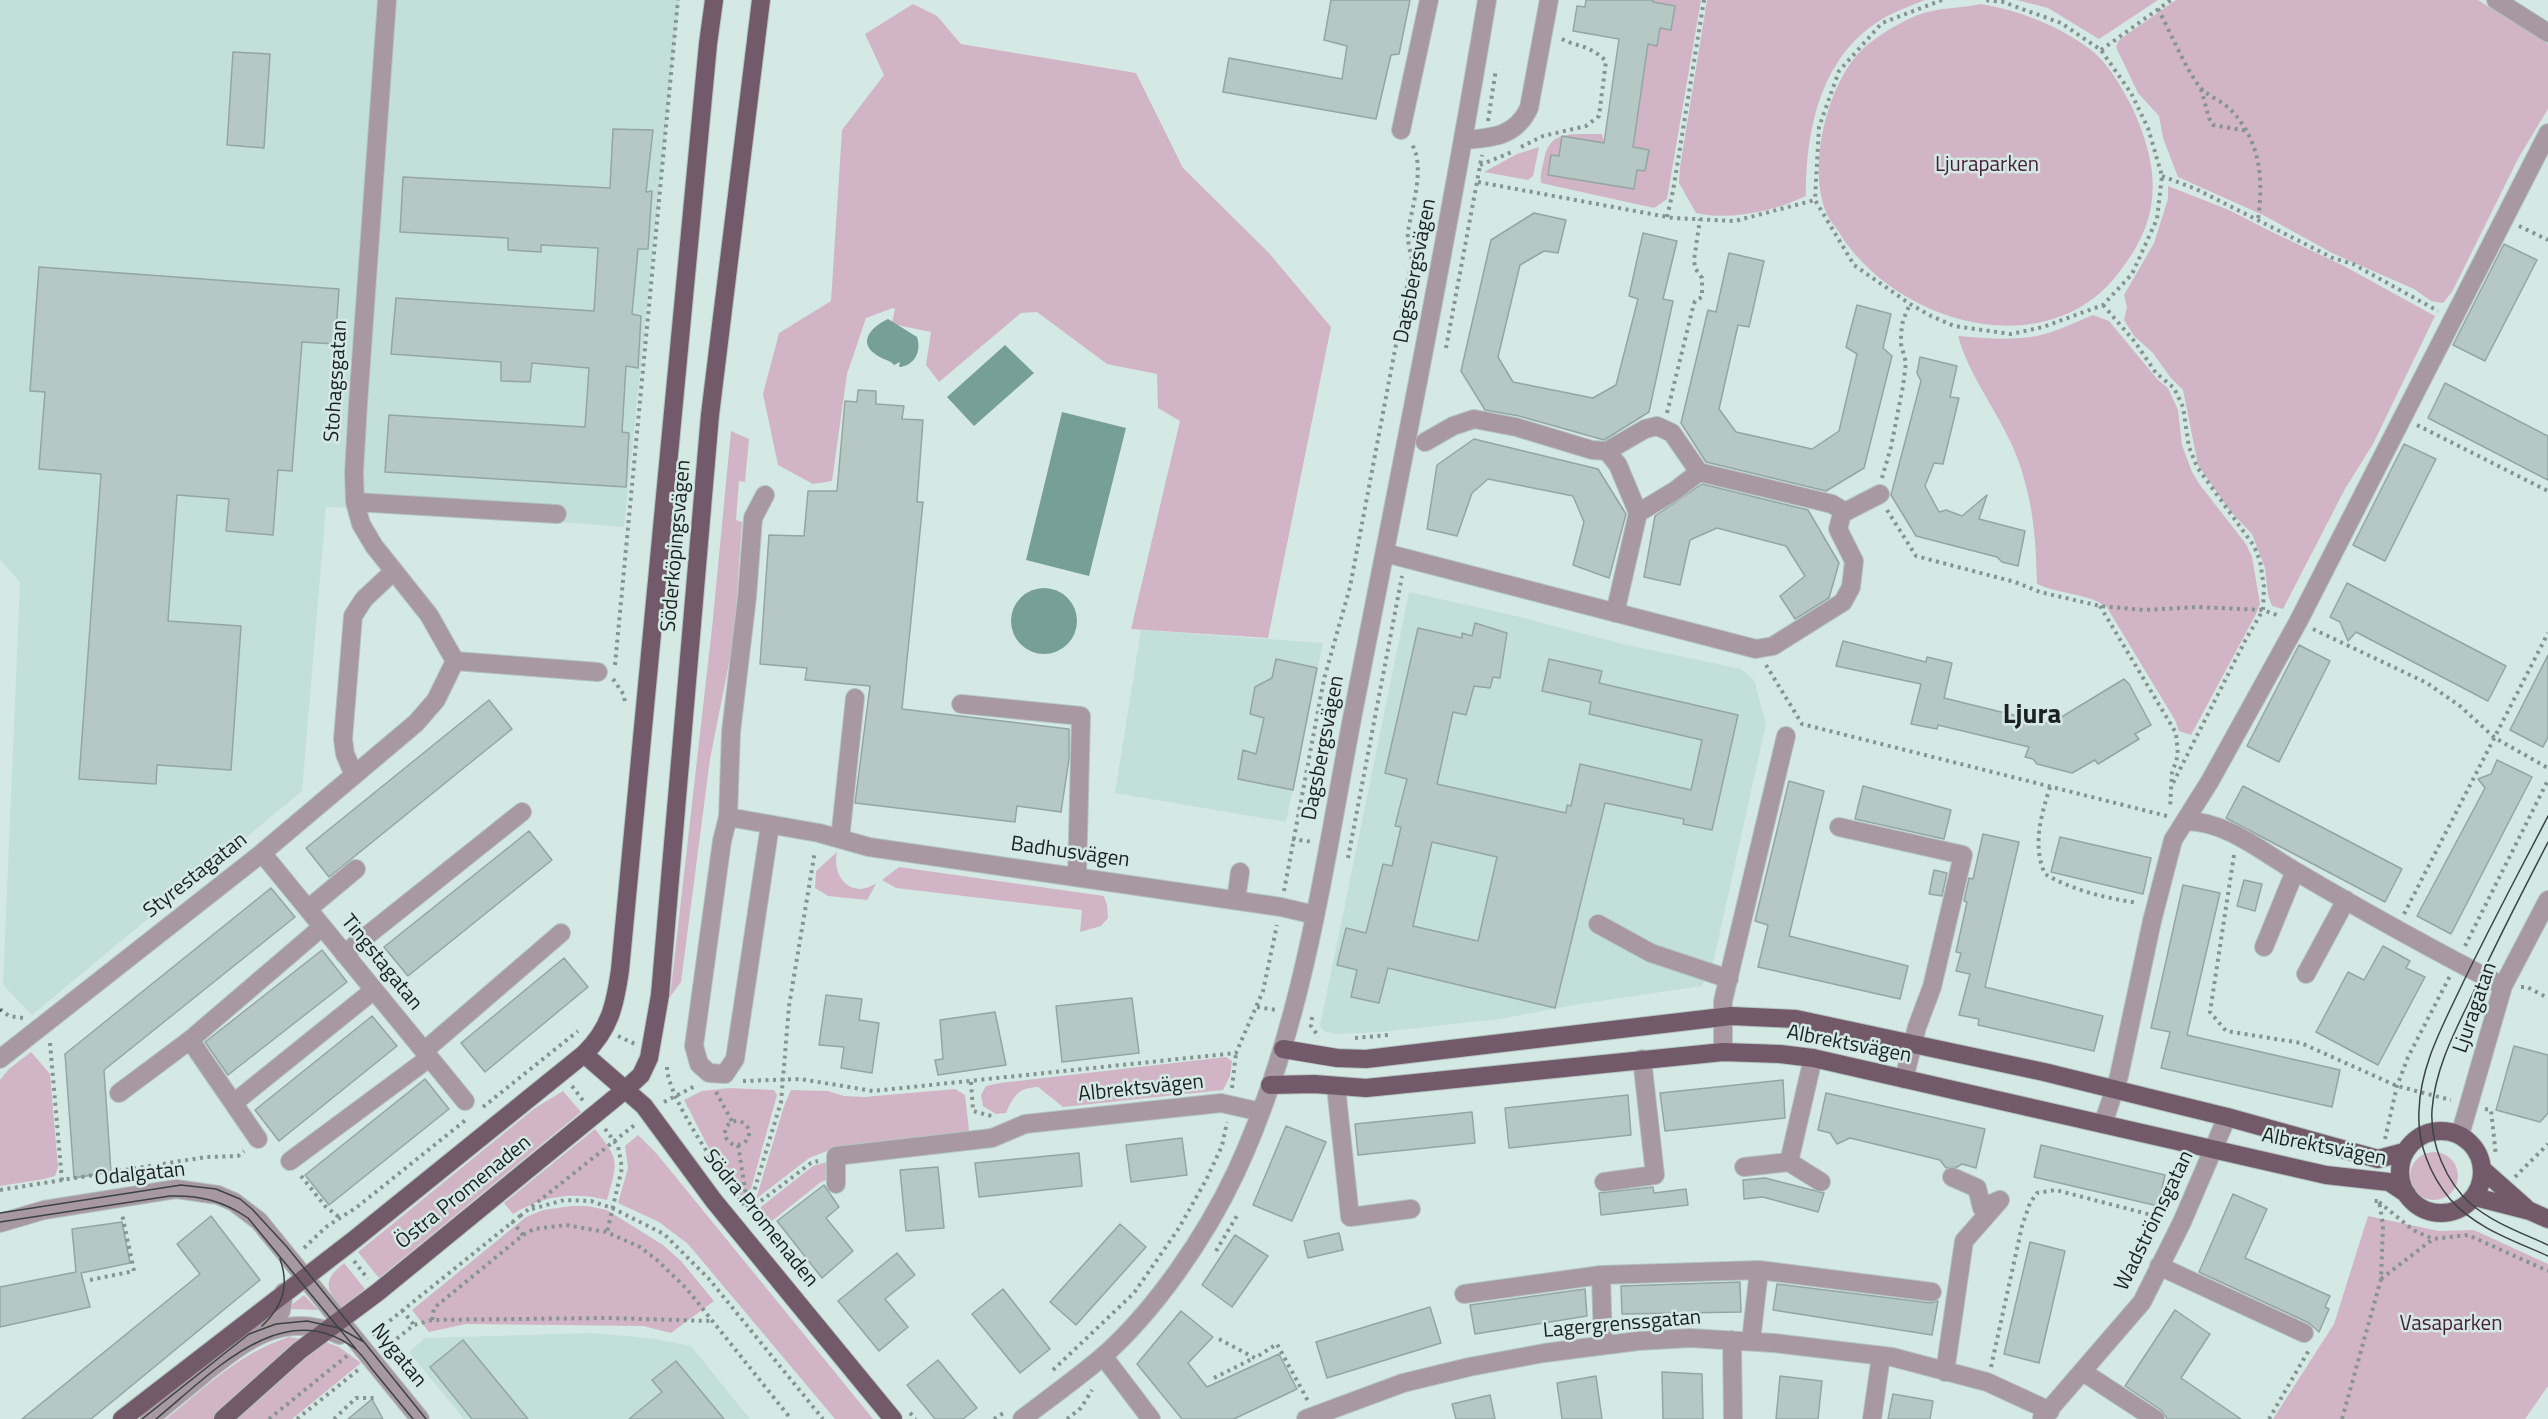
<!DOCTYPE html>
<html>
<head>
<meta charset="utf-8">
<style>
	body { margin:0 }
	canvas { display:block; background:#d5e9e4 }
</style>
</head>
<body>
<canvas width="2548" height="1419"></canvas>
<script>
const c = document.querySelector('canvas').getContext('2d');
c.lineJoin = 'round';
function paint(path, color) { c.fillStyle = color; c.fill(path, 'evenodd'); }
function trace(path, color, width, dash) { c.strokeStyle = color; c.lineWidth = width; c.lineCap = dash ? 'butt' : 'round'; c.setLineDash(dash || []); c.stroke(path); }
function drawText(font, color, halo, rows, align = 'center') {
  c.font = font + ' "Titillium Web",sans-serif'; c.lineWidth = 5; c.setLineDash([]); c.textBaseline = 'middle'; c.strokeStyle = halo; c.fillStyle = color; for (const [text, x, y, turn = 0] of rows) {
    c.save(); c.translate(x, y); c.rotate((+turn || 0) * Math.PI / 180); c.textAlign = isNaN(turn) ? turn : align; if (halo) c.strokeText(text, 0, 0); c.fillText(text, 0, 0); c.restore();
  }
}
paint(new Path2D(`
	M0,0H679L624,527L405,510L326,507L302,791L32,1015L3,985L20,582L0,560Z
	M1409,592L1512,615L1623,644L1741,669L1754,680L1766,724L1714,959L1702,986L1580,1004L1500,1019L1382,1032L1335,1034L1324,1031L1320,1026Z
	M1141,630L1323,643L1286,822L1115,793Z
	M592,1333L650,1338L691,1346L750,1419H464L409,1352L425,1338Z`), '#c3dfd9');
paint(new Path2D(`
	M1653,0H1701L1667,199L1654,208L1541,183C1540,175 1542,168 1544,160C1549,128 1575,135 1602,134L1604,143L1562,136L1559,156H1551L1548,175L1634,188L1637,170L1645,171L1649,150L1633,147L1648,44L1657,45L1660,28L1671,30L1675,6L1653,2Z
	M1707,0H1925C1910,6 1893,12 1879,21C1820,59 1806,130 1806,196C1775,211 1730,221 1696,213L1679,183L1680,167Z
	M2017,0H2158L2099,39L2048,8Z
	M2176,0H2478L2548,44V109L2519,157L2452,292L2443,303L2431,301L2414,289L2332,253L2265,216L2178,177L2163,138L2159,116L2138,93L2116,47L2119,40Z
	M913,4L937,16L961,44L1136,73L1183,168L1269,253L1331,327L1268,638L1131,629L1180,421L1158,408L1157,374L1107,364L1037,312L1021,313L939,382L926,365L931,332L897,325L892,322L895,309L893,308L866,318L847,374L832,481L813,484L778,465L763,394L779,333L831,301L842,130L884,75L865,34Z
	M1981,4C2021,11 2057,25 2090,49C2109,64 2121,86 2132,107C2161,171 2163,218 2117,275C2044,367 1896,322 1840,234C1836,227 1829,220 1826,212C1808,167 1826,92 1856,56C1869,41 1893,26 1911,18C1933,7 1958,9 1981,4Z
	M1539,147L1533,176L1528,180L1484,172L1517,154Z
	M2168,186L2229,210L2270,231L2344,266L2435,316L2373,444L2345,489L2283,609L2272,606L2268,595L2265,568L2252,534L2230,511L2198,465L2183,390L2170,377L2153,353L2134,336L2124,320L2127,307L2124,295L2154,243L2168,199Z
	M2093,315L2109,321L2158,380L2168,388L2178,410L2182,445L2192,472L2200,485L2246,544L2252,557L2260,604L2256,614L2191,735L2179,731L2175,720L2106,606C2085,593 2059,594 2037,584C2036,534 2032,489 2011,443C1994,406 1969,375 1958,336C1985,338 2010,341 2037,336C2056,332 2075,322 2093,315Z
	M731,431L749,439L745,482L739,481L736,520L742,522L734,638L710,759L681,982L670,997L712,628Z
	M837,852C833,868 841,889 861,889C866,889 872,885 876,884L867,900L828,896L815,888L816,871Z
	M899,867L1104,896L1107,905L1108,918L1101,926L1080,932L1082,910L896,888L882,880Z
	M31,1052L50,1074L58,1167L55,1176L44,1179L0,1186V1080L9,1069Z
	M1226,1057L1232,1061L1230,1076L1223,1090L1063,1107L1038,1087C1018,1088 1014,1095 1006,1113L996,1114L983,1106L981,1095L986,1086L1000,1083Z
	M729,1088L774,1090L777,1095L749,1196C745,1197 744,1198 740,1195C725,1184 695,1120 684,1100L702,1091Z
	M955,1089L965,1095L969,1130L961,1136L830,1150L809,1158L756,1199L784,1106L791,1090L828,1091L844,1096L864,1097Z
	M563,1091L581,1112L379,1278L358,1252L535,1108Z
	M595,1129C620,1161 618,1161 607,1200C573,1191 542,1196 513,1214L504,1203Z
	M638,1135L657,1154L873,1419H835L688,1244L659,1222L618,1203L628,1168L625,1146Z
	M2410 1176a24 24 0 1 1 48 0a24 24 0 1 1-48 0Z
	M833,1160V1178L821,1182L768,1224L757,1210L813,1166Z
	M572,1206H587L607,1210L663,1245L681,1261L714,1301L671,1333L643,1326L466,1324L429,1332L412,1310L526,1217L543,1210Z
	M2368,1216L2439,1231L2474,1230L2548,1264V1386L2525,1419H2273L2334,1324Z
	M344,1263L365,1289L341,1308C326,1288 322,1281 344,1263Z
	M304,1295L318,1310L290,1309V1306Z
	M289,1337L302,1339L215,1419H166C206,1387 239,1353 289,1337Z
	M323,1341L339,1347L361,1363L292,1419H230Z`), '#d1b5c6');
paint(new Path2D(`
	M888,319L917,337C922,352 914,366 899,367L900,362L894,365C890,360 884,360 878,356C855,342 873,326 888,319Z
	M1005,345L1034,373L974,426L947,397Z
	M1062,412L1126,428L1089,576L1026,560Z
	M1011 621a33 33 0 1 1 66 0a33 33 0 1 1-66 0Z`), '#769f97');
const building = new Path2D(`
	M1331,0H1410L1399,54L1391,55L1376,119L1223,92L1229,58L1342,79L1347,46L1324,40Z
	M1586,0H1653V2L1675,6L1671,30L1660,28L1657,46L1648,44L1633,147L1649,150L1645,171L1637,170L1634,189L1548,175L1551,155L1559,156L1562,136L1604,143L1619,39L1573,31L1577,6L1585,7Z
	M233,52L270,54L264,148L227,145Z
	M613,129L653,130L646,192L652,191L648,249H638L632,314L641,316L638,368L626,366L622,432L629,433L626,487L385,472L389,415L585,427L589,368L532,363L530,382L501,381V362L391,354L396,298L594,311L598,248L541,245V252L508,250V238L400,232L403,177L610,188Z
	M1534,213L1566,220L1558,253L1544,251L1520,265L1498,357L1513,382L1593,398L1616,385L1638,299L1629,296L1643,233L1677,241L1663,299L1673,301L1649,412L1604,440L1519,416L1485,410L1461,371L1491,240Z
	M2504,244L2537,260L2485,361L2453,345Z
	M1729,253L1764,261L1749,327L1738,325L1719,409L1736,432L1812,449L1839,431L1857,354L1846,347L1857,305L1891,314L1883,348L1892,356L1864,468L1826,491L1706,462L1681,423L1708,310L1716,312Z
	M39,267L339,289L335,344L302,342L292,471L278,470L273,535L226,531L229,499L177,495L168,621L241,626L231,770L157,765L156,784L79,779L101,474L39,469L45,392L30,391Z
	M1920,357L1957,366L1950,397L1959,398L1943,464L1934,463L1925,486L1939,512L1946,510L1962,516L1987,495L1979,519L2025,531L2018,566L2002,562L1997,557L1916,536L1891,495L1921,381L1917,373Z
	M2445,383L2548,436V480L2428,418Z
	M858,390L876,391V404L904,406L902,419L923,420L917,502H923L902,709L1069,729V759L1061,812L1017,806L1015,822L855,803L870,686L805,680L807,668L760,664L769,535L804,536L808,491H837L845,401L857,402Z
	M1474,439L1598,469L1626,514L1609,578L1573,565L1584,522L1573,496L1488,479L1472,493L1457,536L1427,529L1437,465Z
	M2404,444L2436,459L2385,561L2353,545Z
	M1702,484L1808,510L1839,563L1829,598L1795,619L1780,596L1805,576L1786,546L1717,528L1690,540L1680,585L1644,577L1655,516Z
	M2347,583L2506,666L2488,701L2356,632L2348,641L2340,622L2330,617Z
	M1475,623L1507,633L1500,678L1493,677L1490,688L1474,686L1466,715L1453,712L1437,784L1566,813L1567,805L1571,806L1580,764L1691,790L1702,740L1589,714L1591,702L1542,691L1549,659L1602,671L1599,683L1738,715L1712,830L1683,824L1684,819L1605,803L1555,1008L1388,968L1379,1003L1351,997L1357,970L1337,965L1346,928L1366,933L1383,864L1392,866L1401,827L1395,826L1407,779L1385,773L1418,628L1462,638V633L1472,636ZM1432,842L1497,857L1478,941L1413,926Z
	M1843,641L1926,662L1927,657L1952,663L1944,698L2050,724L2124,679L2129,684L2151,725L2135,734L2139,739L2098,764L2095,760L2072,773L2037,764L2033,759L2025,757L2029,747L1938,725L1937,729L1911,724L1921,684L1836,666Z
	M2299,645L2330,661L2279,762L2247,746Z
	M2548,655V737L2543,747L2510,730Z
	M1276,659L1317,668L1293,790L1238,779L1243,750L1256,754L1264,718L1250,714L1255,687L1272,678Z
	M489,700L512,729L329,877L306,848Z
	M2497,760L2532,777L2451,934L2417,916L2485,788L2478,779L2491,774Z
	M1789,781L1824,791L1789,936L1908,966L1900,999L1758,967L1768,925L1755,921Z
	M1863,786L1951,810L1944,839L1855,819Z
	M2243,786L2402,869L2385,902L2226,818Z
	M529,831L552,860L408,976L384,947Z
	M1983,834L2019,842L1985,987L2103,1016L2094,1051L1978,1025L1979,1019L1959,1015L1970,974L1956,971L1961,953L1956,952L1967,902L1964,901L1969,878L1973,879Z
	M2060,837L2151,858L2143,894L2051,872Z
	M1934,870L1947,873L1942,896L1929,894Z
	M2244,880L2262,884L2255,911L2237,906Z
	M2183,885L2220,893L2187,1035L2340,1070L2332,1107L2161,1068L2170,1032L2151,1028Z
	M271,888L295,917L104,1070L111,1172L74,1178L65,1054Z
	M2383,946L2410,961L2406,968L2425,977L2378,1065L2316,1032L2348,972L2364,980Z
	M322,950L347,982L228,1075L205,1042Z
	M564,958L588,987L485,1072L461,1043Z
	M826,995L862,999L859,1020L879,1023L872,1073L841,1068L844,1047L819,1045Z
	M1132,998L1139,1053L1062,1062L1056,1006Z
	M995,1012L1006,1065L938,1075L935,1060L943,1059L940,1020Z
	M372,1016L397,1046L279,1141L255,1110Z
	M2514,1046L2548,1055V1113L2540,1122L2496,1110Z
	M425,1079L449,1109L329,1205L305,1175Z
	M1783,1080L1785,1118L1665,1131L1660,1093Z
	M1826,1093L1985,1129L1976,1168L1962,1164L1957,1167L1946,1168L1940,1160L1850,1138L1837,1144L1830,1133L1818,1130Z
	M1628,1095L1631,1135L1509,1148L1505,1108Z
	M1472,1112L1475,1143L1358,1155L1355,1124Z
	M1286,1126L1326,1142L1292,1221L1253,1205Z
	M1182,1138L1187,1175L1131,1182L1126,1145Z
	M2041,1145L2165,1175L2158,1206L2034,1177Z
	M1079,1153L1082,1186L979,1197L975,1163Z
	M938,1167L944,1228L906,1231L900,1170Z
	M1765,1178L1824,1193L1818,1212L1763,1197L1744,1199L1743,1180Z
	M824,1185L839,1207L826,1218L853,1251L822,1278L777,1221Z
	M1653,1187L1654,1193L1686,1189L1688,1205L1601,1215L1599,1193Z
	M2233,1194L2267,1209L2245,1258L2330,1296L2325,1307L2329,1309L2319,1332L2309,1323L2199,1272Z
	M211,1216L260,1280L91,1419H22L200,1274L177,1244Z
	M122,1222L130,1263L81,1273L90,1307L0,1327V1287L76,1272L72,1229Z
	M1120,1224L1146,1247L1076,1325L1050,1302Z
	M1339,1233L1343,1250L1308,1258L1304,1241Z
	M1235,1235L1268,1256L1232,1307L1202,1285Z
	M2030,1242L2065,1251L2039,1363L2004,1354Z
	M897,1253L915,1275L885,1299L908,1327L879,1351L838,1301Z
	M1740,1282L1741,1312L1622,1314L1621,1286Z
	M1777,1284L1931,1303L1938,1301L1932,1335L1773,1310Z
	M1003,1289L1050,1349L1020,1373L972,1314Z
	M1585,1289L1587,1316L1475,1334L1470,1305Z
	M1430,1307L1441,1343L1327,1378L1316,1342Z
	M2175,1310L2210,1334L2181,1378L2241,1419H2167L2161,1410L2125,1386Z
	M1181,1311L1213,1337L1188,1363L1207,1387L1279,1354L1297,1389L1234,1419H1182L1137,1364Z
	M463,1340L528,1419H472L430,1367Z
	M938,1360L977,1408L963,1419H935L907,1385Z
	M676,1361L724,1419H629L662,1392L652,1380Z
	M1662,1372L1702,1374L1703,1419H1663Z
	M1596,1376L1602,1419H1562L1557,1383Z
	M1780,1376L1822,1381L1818,1419H1776Z
	M1893,1394L1933,1401L1930,1419H1888Z
	M1490,1395L1495,1419H1456L1452,1404Z
	M372,1399L383,1419H348Z`);
paint(building, '#b5c8c4');
trace(building, '#94a6a2', 1.5);
const minor = new Path2D(`
	M387,0L358,404L354,472L355,502L361,524L374,546L429,615L455,661
	M2496,0L2548,33
	M1401,130L1429,0
	M1464,140C1493,138 1516,136 1529,108L1549,0
	M1425,442L1453,426L1474,419L1516,427L1592,450L1607,451L1645,429L1657,426L1672,433L1699,472L1832,504L1845,512L1880,494
	M1607,451L1618,465L1638,513L1615,613
	M355,502L557,514
	M1638,513L1676,490L1699,472
	M1385,553L1756,649L1773,646L1843,602L1851,587L1854,561L1838,529L1843,510
	M455,661L598,672
	M961,704L1081,716L1077,877
	M354,775L345,754L343,739L353,616L364,599L394,571
	M728,817L731,732L747,597L753,518L765,495
	M2185,821C2226,821 2261,851 2295,871C2363,911 2433,950 2503,986
	M770,825L735,1059L725,1074L709,1073L699,1064L694,1046L722,841L728,817L819,833L869,847L1281,907L1315,915
	M1839,827L1963,855L1932,987L1917,1027L1904,1079
	M840,839L855,698
	M262,853L465,1101
	M1236,900L1240,872
	M308,909L356,869
	M1598,924L1651,953L1729,979
	M2264,947L2295,871
	M344,954L522,812
	M2306,974L2346,900
	M190,1040L258,1139
	M424,1051L561,933
	M1723,1052V1001L1786,736
	M0,1059L262,853L416,723L436,700L455,661
	M1336,1087L1350,1217L1411,1209
	M119,1093L190,1040L322,927
	M235,1102L374,990
	M2103,1124L2119,1076L2152,921L2173,840L2210,781L2298,622L2548,133
	M2460,1135L2503,986L2548,900
	M290,1161L429,1058
	M1789,1162L1821,1182
	M1744,1167L1789,1162L1813,1058
	M1604,1182L1655,1175L1642,1059
	M836,1184V1156L992,1138L1025,1124L1221,1103L1261,1112
	M0,1223L44,1210L176,1189L218,1195L234,1202L259,1221L420,1419
	M2159,1266L2304,1333
	M1601,1275L1603,1345
	M1464,1294L1601,1275L1759,1270L1932,1292
	M261,1332L281,1311L284,1292
	M1732,1340L1733,1419
	M1751,1341L1759,1270
	M1103,1356L1151,1419
	M1945,1372L1964,1241L2000,1200L1982,1208L1977,1188L1952,1177
	M2083,1372L2155,1419
	M2042,1418L2142,1302L2182,1222L2227,1117
	M149,1419C168,1403 187,1388 206,1372C249,1338 284,1311 340,1335
	M1022,1419C1048,1399 1076,1379 1101,1358C1155,1311 1206,1236 1236,1172C1305,1024 1324,861 1355,703C1401,469 1448,235 1487,0
	M1306,1419L1403,1383L1469,1367L1544,1353L1638,1341L1690,1338L1774,1343L1892,1357L1987,1382L2050,1411
	M1872,1419L1881,1356`);
const major = new Path2D(`
	M1283,1049L1337,1058L1366,1059L1731,1016L1796,1019L2044,1072L2227,1117L2378,1159L2404,1152
	M584,1054L644,1106L714,1201L893,1419
	M1270,1085L1314,1084L1366,1088L1723,1052L1780,1054L1813,1058L2326,1175L2389,1182L2407,1194
	M2400 1172a41 41 0 1 1 82 0a41 41 0 1 1-82 0Z
	M2482,1169L2526,1208
	M2475,1197L2530,1211L2548,1219
	M122,1419L355,1239L584,1054C610,1029 615,1005 620,970L708,44L714,0
	M223,1419L299,1351L378,1292L626,1089L641,1075L649,1058L660,995L710,415L761,0`);
trace(minor, '#b3c5c1', 20);
trace(major, '#b3c5c1', 20);
trace(new Path2D(`
	M1942,0L1882,23L1839,71L1819,127L1815,200L1854,265L1910,304L1931,316L1954,326L2011,334L2043,327L2103,305L2132,274L2157,219L2162,176L2148,128L2131,93L2101,50L2061,23L2003,2L1985,0
	M2158,9C2171,33 2184,66 2199,86C2207,96 2220,100 2229,108C2260,139 2264,178 2258,219
	M2101,50L2171,0
	M2201,89L2209,118L2213,125L2248,131
	M1488,121L1496,69
	M1521,147L1543,136L1586,126L1599,116L1606,61C1588,44 1579,48 1560,38
	M1480,165L1512,152
	M2162,176L2196,189L2333,258L2353,264L2438,311
	M1478,182L1673,218L1735,221L1815,200
	M1667,217L1673,191L1704,0
	M2519,226L2548,240
	M2103,305L2135,342L2156,373L2174,388L2183,407L2189,447L2197,467L2254,546L2260,561L2264,587L2263,610L2246,639L2172,785
	M1446,348L1482,155
	M1667,413L1693,307L1695,301L1702,297V278L1695,268L1694,260L1700,219
	M2417,425L2548,491
	M1882,478L1891,447L1903,386L1906,363L1901,344V334L1903,320L1910,304
	M1887,510L1916,556L2015,582L2040,592L2100,606L2144,610L2198,607L2263,610L2280,616
	M2100,606L2176,733L2178,755L2172,773L2170,808
	M2313,629L2427,683L2460,706L2495,738L2548,768
	M615,665L678,0
	M1766,665L1802,724L2167,816
	M613,679L624,695L625,704
	M2050,787C2041,816 2032,845 2045,874C2074,891 2106,898 2138,903
	M1292,839L1313,842
	M2234,855L2210,1012L2226,1031L2301,1043L2397,1086L2451,1100
	M1348,858L1402,576
	M1284,891L1324,679L1350,587L1412,260C1410,251 1407,240 1408,231C1412,208 1426,164 1411,143
	M2404,914L2548,633
	M2465,946L2548,780
	M2521,987H2527L2548,998
	M1257,1007L1276,1010
	M0,1009L9,1016L23,1018
	M1312,1017L1311,1026L1319,1037
	M618,1036L635,1044
	M1355,1038L1389,1035
	M50,1043L62,1181
	M667,1067C667,1098 724,1178 744,1205
	M743,1081L800,1079L873,1091L1236,1053L1263,991L1277,925
	M971,1082L973,1111L995,1117
	M572,1086L584,1102
	M1232,1088L1236,1053
	M716,1092L733,1123
	M664,1102L697,1085
	M483,1107L578,1031
	M2485,1109L2491,1110L2496,1156
	M725 1133a12 12 0 1 1 24 0a12 12 0 1 1-24 0Z
	M605,1129L618,1146L622,1168L607,1232
	M2385,1139L2397,1086L2408,1057L2450,976
	M738,1145L748,1207
	M301,1176L325,1206L340,1218
	M2515,1177L2548,1144
	M0,1190L206,1157L238,1156L244,1151
	M2379,1202L2413,1230L2433,1239
	M532,1209L564,1200L591,1201L612,1208L664,1234L709,1279L823,1419
	M749,1210L811,1163L818,1161
	M748,1211L781,1102L789,1006L815,851
	M520,1216L637,1123
	M512,1221L523,1235
	M304,1248L326,1227L357,1207L467,1119
	M1216,1251L1238,1214
	M354,1261L368,1279
	M2381,1279L2433,1239L2468,1235L2548,1271
	M90,1280L134,1271L122,1214
	M402,1310L414,1325
	M432,1320L434,1308L523,1235L534,1229L566,1225L606,1232L640,1247L657,1260L686,1288L791,1419
	M372,1335L520,1216
	M1219,1339L1255,1358L1277,1344L1308,1401
	M385,1348L414,1325L432,1320L606,1318L711,1321
	M1991,1367L2022,1226L2030,1203L2037,1193L2056,1190L2163,1218
	M1053,1370L1134,1293L1179,1228L1206,1180L1222,1146L1227,1122
	M1214,1378L1254,1358
	M910,1413L916,1419
	M269,1419L348,1355
	M297,1419L358,1370
	M334,1419L356,1398H378
	M994,1419L1005,1412
	M1067,1419L1081,1408L1092,1390
	M2269,1419L2309,1350
	M2342,1419L2381,1279L2383,1225L2379,1201H2374`), '#859491', 4, [3, 4.5]);
trace(minor, '#a798a1', 18);
trace(major, '#735a6a', 18);
trace(new Path2D(`
	M2548,816C2518,874 2487,932 2459,991C2441,1029 2420,1068 2419,1111C2417,1143 2430,1175 2450,1199C2475,1228 2515,1241 2548,1256
	M2548,842C2521,895 2493,948 2469,1002C2452,1037 2435,1071 2432,1110C2430,1144 2446,1182 2471,1204C2493,1223 2522,1233 2548,1245
	M0,1011L1,1010
	M0,1213L181,1185L216,1189L240,1199L252,1209L287,1247L364,1342
	M0,1222L170,1196C200,1195 223,1201 248,1218L356,1349
	M262,1326C282,1307 290,1287 280,1259
	M142,1419L249,1334L276,1324L307,1321L339,1328L364,1342L426,1419
	M156,1419C209,1376 282,1294 354,1348C361,1353 367,1362 372,1369C386,1386 399,1402 413,1419`), '#3b4443', 1.5);
drawText('21px', '#481d3b', '#d5e9e4', [
	["Ljuraparken",1987,166],
	["Vasaparken",2451,1325]
]);
drawText('21px', '#1a2120', '#d5e9e4', [
	["Dagsbergsvägen",1416,271,-79],
	["Stohagsgatan",337,381,-86],
	["Söderköpingsvägen",677,546,-85],
	["Dagsbergsvägen",1324,748,-79],
	["Badhusvägen",1070,853,8],
	["Styrestagatan",196,876,-38],
	["Tingstagatan",381,963,51],
	["Ljuragatan",2476,1008,-71],
	["Albrektsvägen",1849,1045,11],
	["Albrektsvägen",1141,1089,-6],
	["Albrektsvägen",2324,1148,11],
	["Odalgatan",140,1175,-6],
	["Östra Promenaden",464,1193,-39],
	["Södra Promenaden",760,1219,51],
	["Wadströmsgatan",2155,1221,-64],
	["Lagergrenssgatan",1622,1325,-5],
	["Nygatan",398,1356,51]
]);
drawText('bold 27px', '#1a2120', '#d5e9e4', [
	["Ljura",2032,716]
]);
</script>
</body>
</html>
